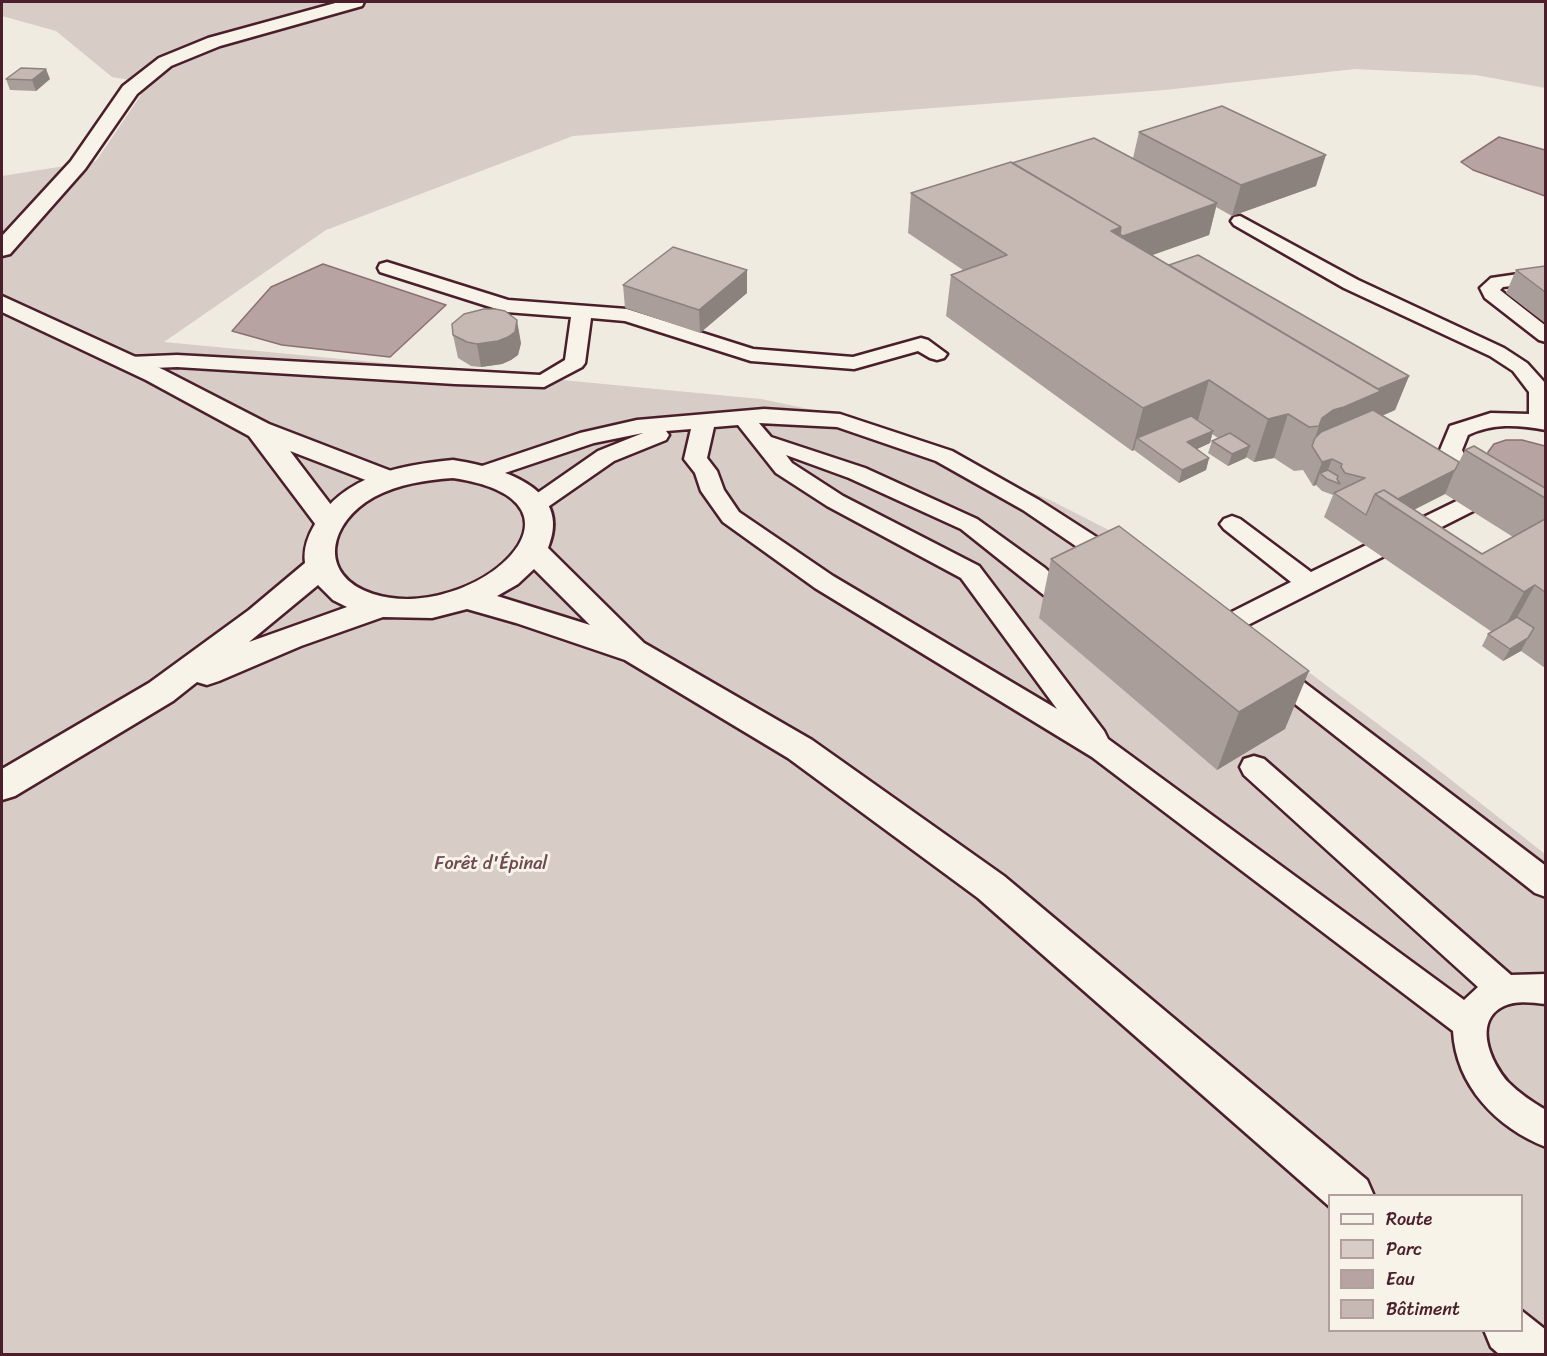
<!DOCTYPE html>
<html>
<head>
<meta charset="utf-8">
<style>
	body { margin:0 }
	#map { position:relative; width:1547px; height:1356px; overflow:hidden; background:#f0ebe0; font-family:Sriracha,sans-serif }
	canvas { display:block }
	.frame { position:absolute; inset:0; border:3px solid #4a1f2b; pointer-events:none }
	.legend { position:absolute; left:1328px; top:1194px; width:195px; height:138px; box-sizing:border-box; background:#f7f3e8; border:2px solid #b29e9c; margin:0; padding:8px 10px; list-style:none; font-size:18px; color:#4a1f2b }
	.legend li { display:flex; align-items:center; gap:12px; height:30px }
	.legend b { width:30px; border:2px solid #b29e9c }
</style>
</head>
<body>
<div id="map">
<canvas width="1547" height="1356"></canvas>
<div class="frame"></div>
<ul class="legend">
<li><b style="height:8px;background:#f7f3e8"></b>Route</li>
<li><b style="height:16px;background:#d8cdc6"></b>Parc</li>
<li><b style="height:16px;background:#b7a4a2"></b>Eau</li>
<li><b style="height:16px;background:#c6b8b3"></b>Bâtiment</li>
</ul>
</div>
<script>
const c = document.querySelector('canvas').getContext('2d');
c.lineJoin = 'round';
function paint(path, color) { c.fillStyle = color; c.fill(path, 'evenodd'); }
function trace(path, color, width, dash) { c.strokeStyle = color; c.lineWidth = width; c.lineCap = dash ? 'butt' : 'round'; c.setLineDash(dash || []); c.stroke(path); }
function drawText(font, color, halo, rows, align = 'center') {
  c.font = font + ' Sriracha,sans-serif'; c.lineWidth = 6; c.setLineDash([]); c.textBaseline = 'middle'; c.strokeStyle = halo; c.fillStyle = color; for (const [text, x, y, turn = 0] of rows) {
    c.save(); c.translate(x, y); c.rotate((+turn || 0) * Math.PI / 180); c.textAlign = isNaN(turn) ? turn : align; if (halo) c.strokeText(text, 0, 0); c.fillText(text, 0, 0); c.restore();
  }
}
paint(new Path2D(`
	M2,2H1545V88L1476,75L1355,69L1165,90L573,136L326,230L164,342L761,399L852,418L1050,500L1142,547L1422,757L1545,854V1354H2V176L96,161L149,83L112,77L56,31L2,16ZM1330,1196H1522V1330H1330Z`), '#d8cdc6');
const water = new Path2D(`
	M1499,137L1545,150V196L1473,170L1461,162Z
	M323,264L446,305L390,357L282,345L232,331L271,287Z
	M1506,440H1522L1545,446V490L1488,460V452L1494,444Z`);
paint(water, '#b7a4a2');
trace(water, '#8b6f72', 1.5);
const service = new Path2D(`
	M1240,216L1358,280L1504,348L1527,363L1546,384V430C1517,425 1494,423 1468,435L1462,450C1479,484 1510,497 1546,503V518L1491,502L1226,636L1217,639L1208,636L1204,630L1208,624L1291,582L1224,529L1220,524L1224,519L1232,516L1240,519L1311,572L1473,493L1454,476L1440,450L1450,426L1491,413L1529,414V392L1513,371L1490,356L1344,288L1234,225L1231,221L1234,217Z
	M387,262L508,300L627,309L753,349L853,357L921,338L928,340L947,354L944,358L937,360L930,358L918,351L854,369L751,361L625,321L591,318L585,363L582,367L544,387L455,384L177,367L129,369L122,367L119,363L122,359L129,357L177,355L540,375L565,360L571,317L506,312L380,272L378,268L380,264Z
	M1546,270V282L1503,287L1500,290L1546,326V342L1539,340L1485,298L1480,288L1491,278Z
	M764,409L840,414L952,451L1039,500L1126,556L1129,562L1126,568L1117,570L1108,568L1023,510L936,461L837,427L759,423L771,437L865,468L977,519L1045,568L1072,594L1068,600L1059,603L1050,600L961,529L849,478L786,455L792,463L843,496L979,566L1104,731L1108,739L1464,1000L1478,987L1244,775L1240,767L1244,759L1254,756L1264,759L1511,975L1546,974V1004C1532,1003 1517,1000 1504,1006C1472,1021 1491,1063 1508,1082C1519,1093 1532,1102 1546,1110V1147C1497,1128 1456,1086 1453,1031L1092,757L815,588L723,522L701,491L695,473L684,459L691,429L666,431L669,435L666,440L614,461L542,511L534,513L526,511L522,506L526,501L598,451L643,433L594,443L484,480L476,478L473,473L476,468L580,433L637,420ZM738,425L776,473L827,506L961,578L1057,709L833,576L739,512L724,490L717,471L707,458L714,427Z
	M1271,661L1280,664L1546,866V897L1535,893L1262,678L1258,671L1262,664Z`);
const minor = new Path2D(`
	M339,2H364L362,6L220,46L171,66L137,94L85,169L10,254L2,256V236L71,161L123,86L159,58L208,38Z`);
const secondary = new Path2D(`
	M2,296L164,370L269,424L399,474L403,480L399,486L389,489L290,451L344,522L339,529L329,531L319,529L249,436L146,380L2,312Z`);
const primary = new Path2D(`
	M453,460C497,467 574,486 548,548L644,643L812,740L1004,876L1367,1180L1374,1196H1330V1207L978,898L788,758L625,660L516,623L467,609L432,618L383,617L301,646L219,681L207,685L197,682L173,701L15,796L2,800V769L149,683L249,610L305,563C303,548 308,536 315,524C344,475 401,465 453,460ZM453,478C613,502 471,625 373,594C316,575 329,522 374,497C399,484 425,480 453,478ZM534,569L590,625L497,596L518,584ZM318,585L333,600L347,607L249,642Z
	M1522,1311L1546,1330V1354H1499L1491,1347L1484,1330H1522Z`);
trace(service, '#4a1f2b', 5);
trace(minor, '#4a1f2b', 5);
trace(secondary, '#4a1f2b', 5);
trace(primary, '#4a1f2b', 5);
paint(service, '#f7f3e8');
paint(minor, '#f7f3e8');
paint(secondary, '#f7f3e8');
paint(primary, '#f7f3e8');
paint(new Path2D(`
	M6,79H50L36,91L10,90Z
	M1139,132L1316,186L1232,216L1216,207L1209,235L1152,255L1169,265L1409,376L1395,410L1382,416L1459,462L1465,450L1545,488V668L1521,651L1503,661L1482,646L1488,634L1492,632L1324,517L1333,495L1322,491L1316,485L1313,486L1303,470L1294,471L1274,458L1254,462L1246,457L1228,466L1208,453L1212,441L1218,438L1212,434L1210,443L1197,449L1209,458L1206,470L1179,483L1134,450L1132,451L946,316L951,275L963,270L908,233L911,193L1133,158ZM1445,494L1513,537L1482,554L1414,510Z
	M1545,266V323L1506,293L1516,270Z
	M747,270V293L700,333L625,308L623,285Z
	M453,335L521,343L518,355L511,360L502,364L481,367L471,366L458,358Z
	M1051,559L1285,729L1217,770L1039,618Z`), '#aa9e9a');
paint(new Path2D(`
	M46,69L50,79L36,91L32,80Z
	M1326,155L1316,186L1232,216L1241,185Z
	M1217,203L1209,235L1116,268L1123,236Z
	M1121,227L1113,268L1111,231Z
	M747,270V293L700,333L699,310Z
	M517,320L521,343L518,355L511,360L502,364L481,367L477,344Z
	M1409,376L1395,410L1312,446L1322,418L1333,410Z
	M1209,380L1197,424L1137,438L1134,450L1132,451L1143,408Z
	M1288,414L1274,458L1254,462L1268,419Z
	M1213,431L1210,443L1184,455L1187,442Z
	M1250,446L1246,458L1228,466L1232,454Z
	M1209,458L1206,470L1179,483L1182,470Z
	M1332,459L1325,478L1320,473L1316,485L1313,486L1322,462Z
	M1455,470L1445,494L1405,514L1388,504Z
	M1535,585L1510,630L1499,637L1524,592Z
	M1528,638L1521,651L1503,661L1510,649Z
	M1309,671L1285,729L1217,770L1239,712Z`), '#8b817d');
const building = new Path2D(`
	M21,68L46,69L32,80L6,79Z
	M1222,106L1326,155L1241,185L1139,132Z
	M1094,138L1217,203L1123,236L1120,234L1121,227L1012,163Z
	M1011,162L1121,227L1111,231L1381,391L1344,407L1333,410L1322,418L1319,426L1309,427L1288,414L1268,419L1209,380L1143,408L951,275L1007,255L911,193Z
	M673,247L747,270L699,310L623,285Z
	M1198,255L1409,376L1378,389L1169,265Z
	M1545,266V292L1516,270Z
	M484,309H495L505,311L517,320L515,332L508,337L498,341L477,344L467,342L453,335L452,324L464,314Z
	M1373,410L1459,462L1455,470L1398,499L1384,490L1375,494L1366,515L1334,493L1365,478L1345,473L1341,467L1342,464L1332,459L1322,462L1312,446L1315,438L1321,432Z
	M1191,416L1213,431L1187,442L1209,458L1182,470L1137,438Z
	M1230,433L1250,446L1232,454L1212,441Z
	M1474,446L1545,488V498L1465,450Z
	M1328,470L1338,476L1337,479L1340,484L1327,479L1320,473Z
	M1384,490L1482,554L1545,519V592L1535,585L1524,592L1375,494Z
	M1119,526L1309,671L1239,712L1051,559Z
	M1517,617L1534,628L1528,638L1510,649L1488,634Z`);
paint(building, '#c6b8b3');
trace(building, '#8b817d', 1.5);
drawText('18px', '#6e4a52', '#f7f3e8', [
	["Forêt d'Épinal",491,864]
]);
</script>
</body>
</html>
